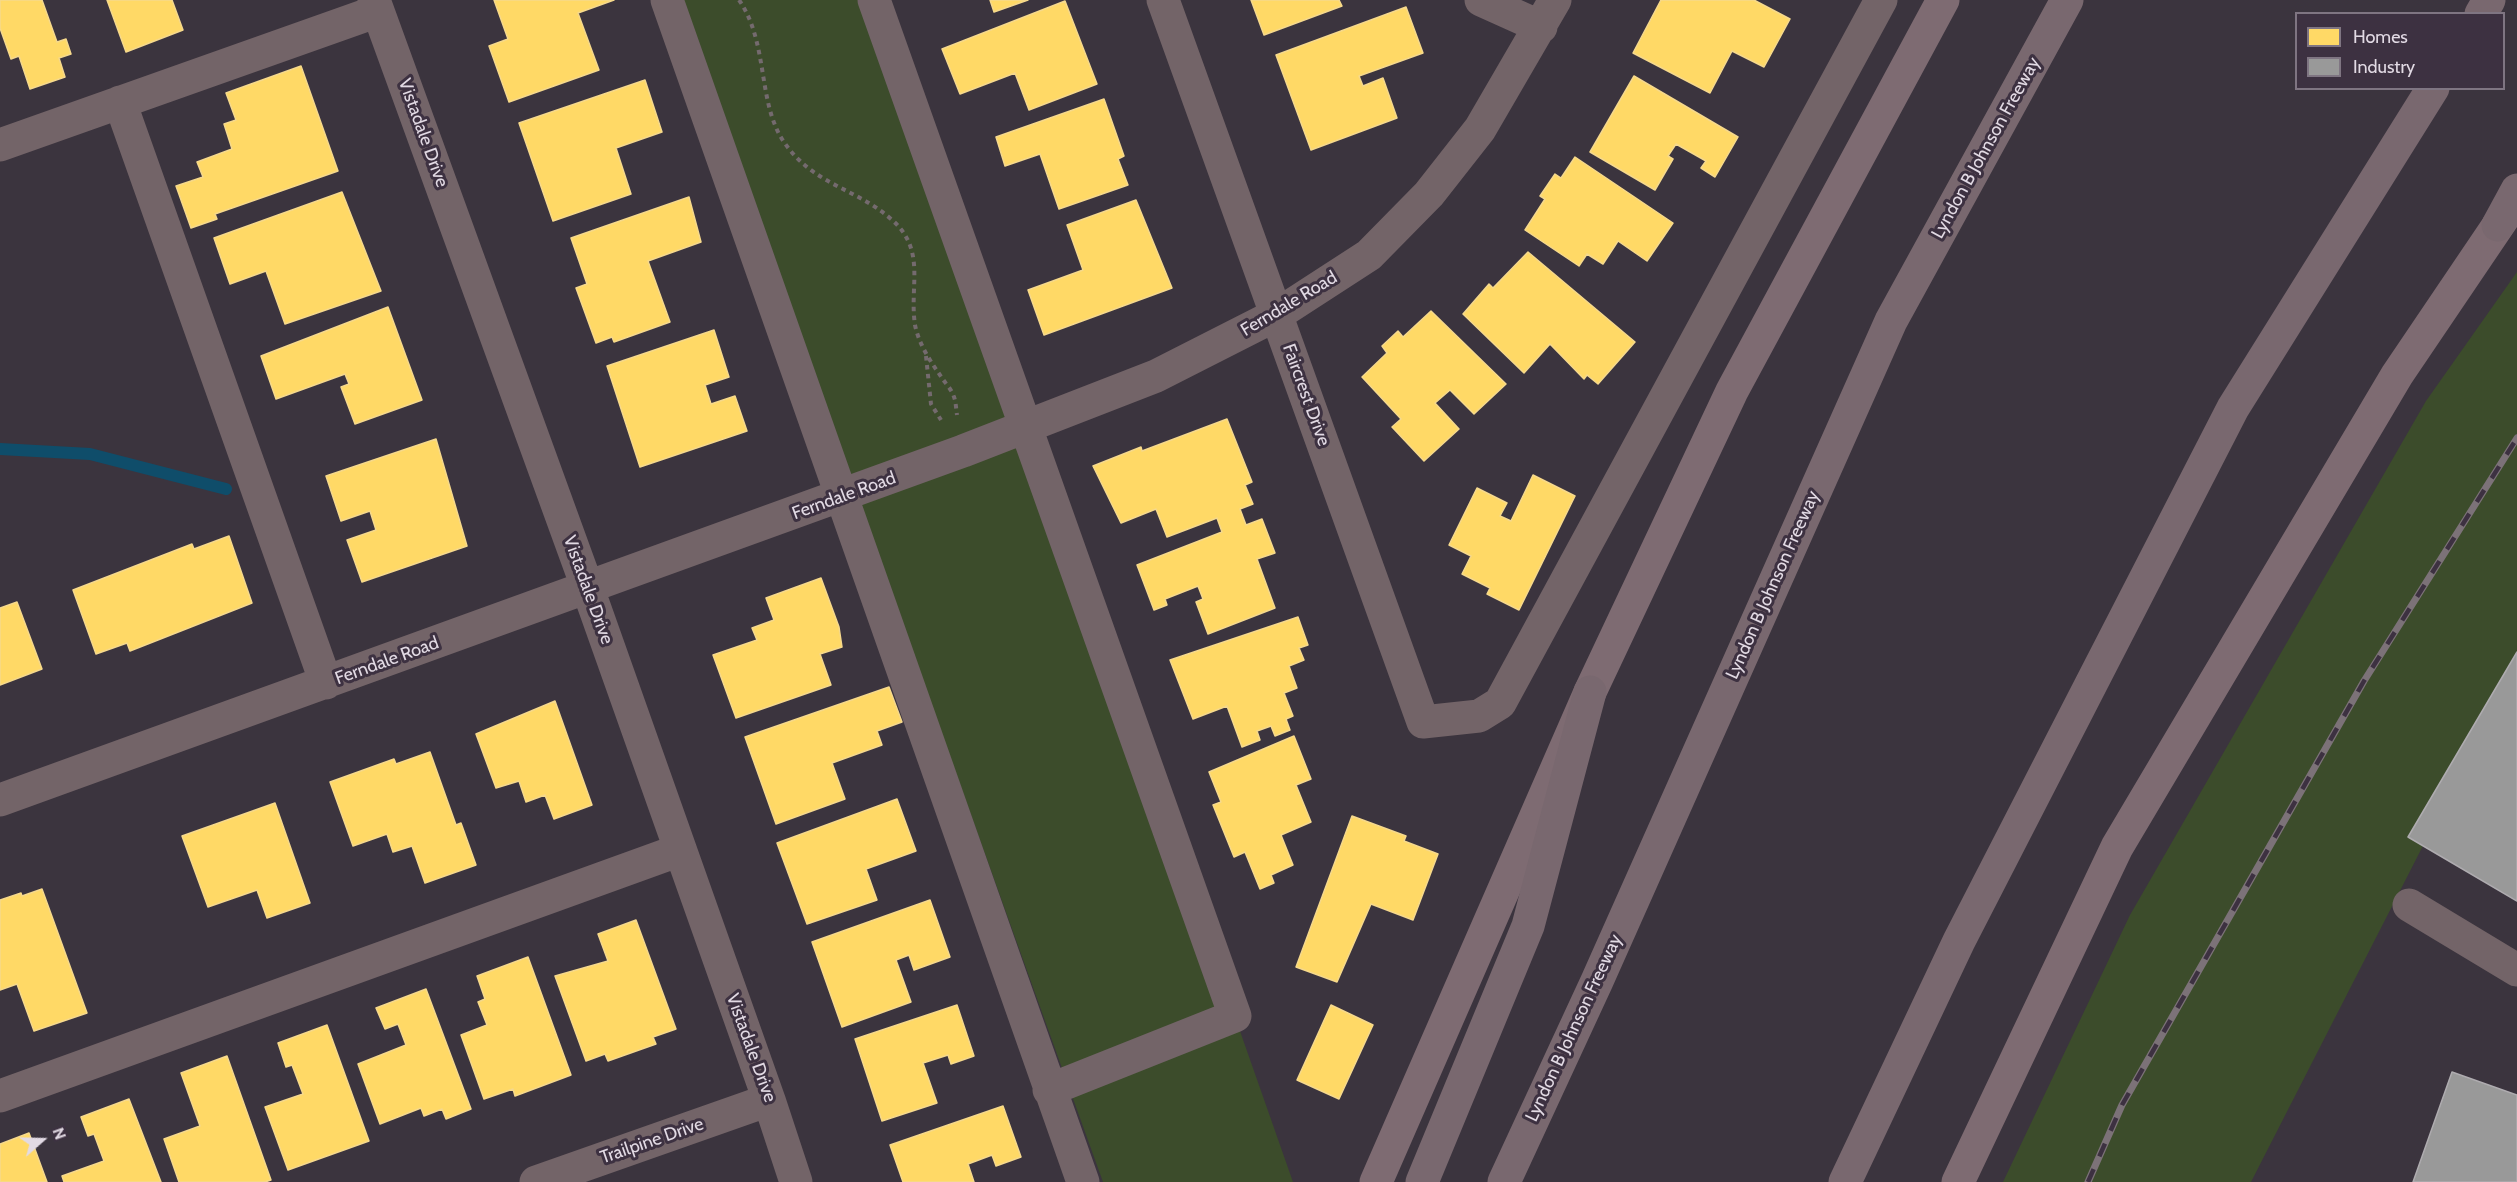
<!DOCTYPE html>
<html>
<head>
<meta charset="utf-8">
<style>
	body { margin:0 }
	#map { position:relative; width:2517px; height:1182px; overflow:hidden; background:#3b343e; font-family:Cabin,sans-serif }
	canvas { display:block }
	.legend { position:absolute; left:2295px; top:12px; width:210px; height:78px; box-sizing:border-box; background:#3d3141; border:2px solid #7f7582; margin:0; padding:8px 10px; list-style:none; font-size:18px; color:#e2dae4 }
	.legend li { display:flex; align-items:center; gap:12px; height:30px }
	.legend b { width:30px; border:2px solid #7f7582 }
	.north { position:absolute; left:12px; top:1110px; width:60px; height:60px; -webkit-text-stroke:4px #3d3141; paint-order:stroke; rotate:70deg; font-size:16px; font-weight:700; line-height:24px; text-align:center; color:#e2dae4 }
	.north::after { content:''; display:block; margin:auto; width:21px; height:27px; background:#e2dae4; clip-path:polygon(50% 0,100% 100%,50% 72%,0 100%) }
</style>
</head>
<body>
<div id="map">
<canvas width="2517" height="1182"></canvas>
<ul class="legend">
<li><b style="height:16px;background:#ffd966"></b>Homes</li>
<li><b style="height:16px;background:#999"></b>Industry</li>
</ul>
<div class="north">N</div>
</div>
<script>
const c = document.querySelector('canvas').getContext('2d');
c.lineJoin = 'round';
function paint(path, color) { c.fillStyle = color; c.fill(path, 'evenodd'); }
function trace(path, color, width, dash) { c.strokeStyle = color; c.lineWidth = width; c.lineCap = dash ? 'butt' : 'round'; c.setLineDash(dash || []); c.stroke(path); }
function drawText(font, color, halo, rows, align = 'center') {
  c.font = font + ' Cabin,sans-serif'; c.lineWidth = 6; c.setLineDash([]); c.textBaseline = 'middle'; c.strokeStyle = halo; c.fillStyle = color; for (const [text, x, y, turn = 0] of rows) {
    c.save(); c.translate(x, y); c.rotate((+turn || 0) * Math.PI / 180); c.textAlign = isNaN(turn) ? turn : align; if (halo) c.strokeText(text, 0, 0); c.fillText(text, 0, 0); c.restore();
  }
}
paint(new Path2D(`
	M678,0H878L1293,1182H1103Z
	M2517,272V662L2251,1182H2003L2130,915L2426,401Z`), '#3c4c2b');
const homes = new Path2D(`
	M0,0H42L57,42L66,39L71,54L59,58L65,77L30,89L19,56L11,59L0,28Z
	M107,0H172L183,30L126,52Z
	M494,0H614L578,13L599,70L509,102L489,46L508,39Z
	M990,0H1028L994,12Z
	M1251,0H1339L1342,6L1264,35Z
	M1661,0H1754L1790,19L1764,67L1732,51L1710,93L1633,53Z
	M1065,1L1097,84L1029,110L1015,73L960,94L942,49Z
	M1406,7L1423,53L1359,76L1363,86L1383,78L1397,118L1311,150L1276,55Z
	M301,66L338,171L215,214L217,219L191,228L176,186L203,177L197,162L232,149L224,124L236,120L226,93Z
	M1634,76L1738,137L1715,177L1701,168L1706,161L1676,144L1668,156L1673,159L1655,190L1590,152Z
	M645,80L662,132L616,148L631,194L553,221L519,123Z
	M1104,99L1124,156L1118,159L1128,185L1059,209L1040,154L1005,166L996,137Z
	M1575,157L1673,223L1647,261L1618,241L1603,264L1587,254L1579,266L1525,230L1545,199L1540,196L1555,174L1561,178Z
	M342,192L381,291L285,324L266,271L230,284L214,238Z
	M689,197L701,242L648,261L670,322L614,342L612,337L596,343L576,288L587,284L571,238Z
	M1136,200L1172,288L1044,335L1028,290L1083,270L1067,225Z
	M1528,252L1635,342L1598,384L1587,375L1584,379L1550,344L1524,373L1463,314L1489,284L1493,288Z
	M388,307L422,400L355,424L341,387L349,384L345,374L276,399L261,356Z
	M1431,311L1506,384L1474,414L1450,390L1435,403L1459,429L1424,461L1392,427L1401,419L1362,377L1387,353L1382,346L1398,331L1403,337Z
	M714,330L729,377L705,385L711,404L735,396L747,431L640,467L607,366Z
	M1227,419L1252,482L1245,485L1253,504L1240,509L1246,525L1262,519L1275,553L1257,559L1275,608L1208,634L1196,602L1203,599L1198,586L1165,599L1167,605L1154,610L1137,565L1222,532L1217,518L1167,537L1156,509L1121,523L1093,466L1141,447L1142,451Z
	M436,439L467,546L362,582L347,540L376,530L370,511L341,521L326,476Z
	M1533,475L1575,496L1519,610L1487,594L1490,588L1462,574L1471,556L1449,545L1477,488L1507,503L1500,516L1511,521Z
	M229,536L252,603L130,651L127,643L96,654L73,590L192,544L194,549Z
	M821,578L839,627L842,647L820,654L831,685L736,718L713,655L757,640L752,628L774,620L766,598Z
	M17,602L42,669L0,685V608Z
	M1298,617L1308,645L1299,648L1304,660L1289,666L1297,688L1284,693L1293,716L1286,719L1290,730L1275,736L1271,726L1257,731L1260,740L1242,747L1227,706L1193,719L1170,660Z
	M889,687L902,722L877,731L882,745L832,763L845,799L776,824L745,737Z
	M555,701L592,805L554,819L545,795L526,802L519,781L496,788L476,734Z
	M1294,736L1311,779L1296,785L1311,822L1281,835L1293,865L1271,875L1274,883L1260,889L1245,852L1234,857L1213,805L1221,802L1209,772Z
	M430,752L456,825L461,823L476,865L425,883L412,846L393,852L387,834L353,846L330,782L394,759L396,764Z
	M897,799L916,851L866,869L877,900L807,924L777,843Z
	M275,803L310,903L267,918L257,890L208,907L182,836Z
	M1352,816L1406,836L1404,841L1438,854L1413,920L1371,904L1337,982L1296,967Z
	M42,889L87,1013L34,1031L17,984L0,990V900L21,893L22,896Z
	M930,900L950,957L914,970L909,955L896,960L911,1002L842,1027L812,942Z
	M636,920L676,1029L653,1037L656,1044L608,1061L605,1054L586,1061L555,976L608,961L598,934Z
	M528,957L571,1075L515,1096L513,1089L484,1099L461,1035L487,1025L478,1002L485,999L477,976Z
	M426,989L471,1109L446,1119L442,1109L424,1116L421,1108L380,1124L358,1064L406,1045L398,1024L385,1029L376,1008Z
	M957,1005L974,1056L951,1064L948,1055L923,1063L937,1103L882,1121L855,1039Z
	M1331,1005L1373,1025L1339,1099L1297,1080Z
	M327,1025L369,1141L288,1170L265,1107L303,1094L292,1065L286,1067L278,1043Z
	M227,1056L271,1180L265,1182H179L164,1139L200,1126L181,1073Z
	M129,1099L161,1182H64L62,1176L104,1161L94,1134L88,1136L81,1117Z
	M1003,1106L1021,1157L996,1166L992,1155L968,1164L974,1182H903L890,1145Z
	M29,1133L47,1182H0V1144Z`);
paint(homes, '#ffd966');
trace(homes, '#f6d98c', 1.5);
const industry = new Path2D(`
	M2517,652V901L2408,837Z
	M2452,1072L2517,1095V1182H2413Z`);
paint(industry, '#999');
trace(industry, '#afacb0', 1.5);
trace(new Path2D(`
	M0,449L90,454L226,489`), '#0f4d6a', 12);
trace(new Path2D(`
	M739,0C769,43 757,103 784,142C813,185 856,188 891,219C927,250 909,285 915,325C919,345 931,362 942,378C946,384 952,390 954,397C956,402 956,409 957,415
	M926,356L931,404L941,420`), '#746a6e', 4, [4.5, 4.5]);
trace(new Path2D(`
	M374,0L588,589L769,1100L796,1182
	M667,0L1083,1182
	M874,0L1235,1016L1049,1090
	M1163,0L1423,722L1479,716L1500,703L1881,0
	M1481,0L1541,27
	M120,102L326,683
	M0,145L378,11
	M0,800L963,451L1156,376L1278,314L1369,255L1429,194L1480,129L1555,0
	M2409,905L2517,970
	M0,1096L680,850
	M536,1182L769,1100`), '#736468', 33);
trace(new Path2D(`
	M1376,1182L1590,692L1732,391L1943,0
	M1958,1182L2117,847L2397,375L2514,202`), '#7e6b72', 33);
trace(new Path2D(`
	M2481,14L2489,0
	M2498,225L2517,190
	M1422,1182L1528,926L1590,692
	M1504,1182L1597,981L1891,321L2067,0
	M1845,1182L1959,941L2233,408L2433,88`), '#79686f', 33);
const rail = new Path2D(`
	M2088,1182L2122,1105L2364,681L2517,438`);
trace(rail, '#7c7278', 7);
trace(rail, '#3d3141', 4.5, [14]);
drawText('18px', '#e2dae4', '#3d3141', [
	["Vistadale Drive",423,133,70],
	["Lyndon B Johnson Freeway",1986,148,-61],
	["Ferndale Road",1289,304,-31],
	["Faircrest Drive",1306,395,70],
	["Ferndale Road",844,496,-20],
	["Lyndon B Johnson Freeway",1773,585,-66],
	["Vistadale Drive",588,590,70],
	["Ferndale Road",387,661,-20],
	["Lyndon B Johnson Freeway",1574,1028,-65],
	["Vistadale Drive",751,1048,70],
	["Trailpine Drive",652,1141,-19]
]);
</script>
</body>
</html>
